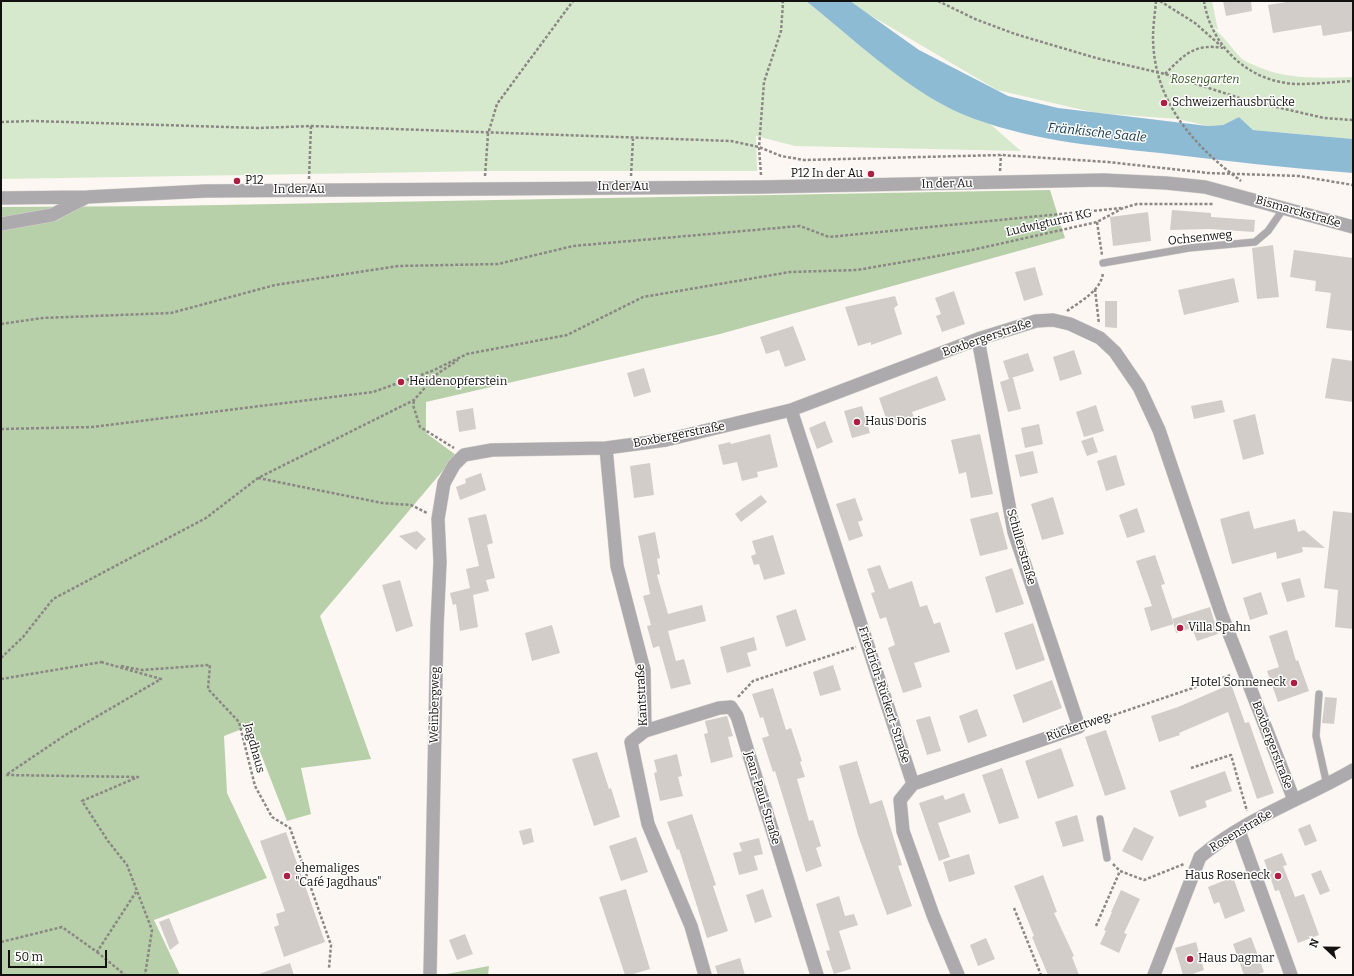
<!DOCTYPE html>
<html>
<head>
<meta charset="utf-8">
<style>
	body { margin:0 }
	#map { position:relative; width:1354px; height:976px; overflow:hidden; background:#fcf7f2; font-family:Bitter,serif }
	canvas { display:block }
	.frame { position:absolute; inset:0; border:2px solid #13110f; pointer-events:none }
	.north { position:absolute; left:1306px; top:928px; width:40px; height:40px; -webkit-text-stroke:3px #fff; paint-order:stroke; rotate:292deg; font-size:11px; font-weight:700; line-height:16px; text-align:center; color:#13110f }
	.north::after { content:''; display:block; margin:auto; width:14px; height:18px; background:#13110f; clip-path:polygon(50% 0,100% 100%,50% 72%,0 100%) }
	.scale { position:absolute; left:8px; top:950px; width:99px; height:18px; box-sizing:border-box; border:2px solid #13110f; border-top:0; padding-left:5px; font-size:12px; line-height:14px; white-space:nowrap; color:#13110f; -webkit-text-stroke:3px #fff; paint-order:stroke }
</style>
</head>
<body>
<div id="map">
<canvas width="1354" height="976"></canvas>
<div class="frame"></div>
<div class="north">N</div>
<div class="scale">50 m</div>
</div>
<script>
const c = document.querySelector('canvas').getContext('2d');
c.lineJoin = 'round';
function paint(path, color) { c.fillStyle = color; c.fill(path, 'evenodd'); }
function trace(path, color, width, dash) { c.strokeStyle = color; c.lineWidth = width; c.lineCap = dash ? 'butt' : 'round'; c.setLineDash(dash || []); c.stroke(path); }
function drawText(font, color, halo, rows, align = 'center') {
  c.font = font + ' Bitter,serif'; c.lineWidth = 3; c.setLineDash([]); c.textBaseline = 'middle'; c.strokeStyle = halo; c.fillStyle = color; for (const [text, x, y, turn = 0] of rows) {
    c.save(); c.translate(x, y); c.rotate((+turn || 0) * Math.PI / 180); c.textAlign = isNaN(turn) ? turn : align; if (halo) c.strokeText(text, 0, 0); c.fillText(text, 0, 0); c.restore();
  }
}
paint(new Path2D(`
	M1,1H806L962,114L988,122L1021,151L795,146L756,136L757,171H491L1,179Z
	M850,1H1212L1218,30L1210,26C1224,35 1231,48 1242,59C1246,62 1252,64 1256,66C1288,80 1319,78 1353,77V139L1253,130L1239,117L1223,125L1208,126L1178,119L1096,113L997,90L858,8Z`), '#d7e9cd');
paint(new Path2D(`
	M1050,190L1065,238L720,334L426,402V433L456,455L320,616L371,759L301,768L311,814L287,821L250,726L224,736L227,793L267,878L154,920L180,975H1V207L164,206Z
	M489,966L488,975H441Z`), '#b7d0a9');
paint(new Path2D(`
	M806,1H850L919,50L1008,96L1058,108L1208,126L1223,125L1239,117L1253,130L1353,139V173C1289,168 1225,161 1160,153C1094,146 1025,140 962,114C906,90 854,39 806,1Z`), '#8ebbd4');
paint(new Path2D(`
	M1223,1H1251L1252,11L1226,16Z
	M1293,1H1353V31L1323,36L1321,25L1273,33L1268,5Z
	M1172,210L1211,213V217L1255,220L1254,232L1210,229L1170,230Z
	M1148,212L1151,241L1113,246L1110,217Z
	M1273,245L1279,297L1257,299L1252,248Z
	M1294,250L1353,258V331L1326,328L1331,293L1315,291L1316,281L1290,277Z
	M1035,267L1043,295L1024,301L1015,272Z
	M1234,278L1239,302L1184,315L1178,290Z
	M954,291L965,324L942,332L936,316L941,314L935,298Z
	M895,296L898,305L894,308L902,334L871,345V342L858,346L845,307Z
	M1105,301H1117V328L1105,327Z
	M793,326L806,360L785,367L779,350L766,354L760,337Z
	M1074,350L1082,374L1060,381L1053,357Z
	M1028,353L1034,371L1011,378H1013L1021,409L1008,412L1000,382L1009,379L1003,361Z
	M1332,358L1353,361V402L1325,398Z
	M644,368L651,392L634,397L627,373Z
	M937,376L946,400L912,412L914,417L896,424L894,419L887,421L879,398Z
	M1222,400L1225,412L1194,419L1191,406Z
	M1096,405L1104,431L1084,437L1076,412Z
	M862,406L870,433L852,438L844,411Z
	M473,408L476,429L459,432L456,411Z
	M1255,414L1264,454L1243,460L1233,420Z
	M825,421L833,442L817,449L809,428Z
	M1039,424L1043,444L1025,448L1021,428Z
	M770,434L778,467L757,472L758,477L742,481L737,462L723,465L718,445L730,442L731,444Z
	M980,434L993,494L971,498L966,472L959,474L951,440Z
	M1093,437L1098,452L1087,456L1081,441Z
	M1033,451L1038,473L1020,477L1015,455Z
	M1116,455L1125,485L1106,491L1097,461Z
	M650,463L654,495L634,498L630,466Z
	M481,473L486,490L460,500L456,487L466,483L465,479Z
	M761,495L767,502L741,522L735,514Z
	M1053,497L1064,534L1042,540L1031,504Z
	M855,498L863,520L858,522L863,536L849,541L836,504Z
	M1137,508L1145,532L1127,538L1119,515Z
	M1249,511L1254,529L1295,519L1298,532L1304,530L1325,548L1302,547L1303,552L1277,559L1276,552L1232,564L1220,519Z
	M1333,511L1353,513V629L1335,627L1338,590L1324,588Z
	M998,512L1008,549L980,556L970,519Z
	M486,514L493,543L487,545L495,578L486,580L489,591L473,595L478,627L460,631L456,604L453,605L450,593L470,588L466,569L479,566L468,518Z
	M417,531L426,539L416,550L399,536Z
	M655,532L660,558L657,559L660,574L657,575L668,614L702,605L706,621L668,631L676,661L684,659L691,684L671,689L659,646L653,648L647,626L651,625L643,596L650,594L638,536Z
	M773,535L785,574L764,580L759,564L754,565L751,556L756,554L752,541Z
	M1155,555L1165,584L1161,585L1174,624L1151,631L1144,608L1152,606L1136,561Z
	M880,565L889,589L912,581L920,607L927,605L934,624L940,622L950,652L914,663L922,687L903,693L888,648L895,645L886,617L880,619L871,593L875,592L867,569Z
	M1012,568L1024,604L996,613L985,577Z
	M1300,578L1305,597L1287,602L1281,583Z
	M400,580L413,626L396,632L382,585Z
	M1261,592L1268,614L1250,620L1243,598Z
	M1210,607L1218,634L1197,641L1192,628L1176,633L1172,619Z
	M796,609L806,640L786,647L776,616Z
	M1033,623L1045,660L1016,670L1004,633Z
	M552,625L560,653L532,661L525,633Z
	M1287,630L1296,661L1298,660L1309,691L1278,702L1267,671L1279,667L1269,636Z
	M754,637L757,650L747,653L751,666L727,673L720,647Z
	M833,665L841,690L820,696L813,672Z
	M1052,680L1062,708L1023,723L1013,695Z
	M1231,684L1245,723L1249,722L1274,793L1257,799L1228,712L1179,733L1180,735L1159,742L1151,716L1178,707Z
	M773,688L786,730L791,728L802,761L800,762L805,777L797,779L809,821L813,820L821,846L816,848L822,866L806,872L775,771L773,772L762,738L769,736L763,717L760,718L752,694Z
	M1325,697L1337,698L1334,724L1322,723Z
	M977,709L987,736L968,743L959,716Z
	M727,716L733,736L728,737L733,757L711,763L704,734L708,733L705,721Z
	M930,716L941,751L927,755L916,720Z
	M1106,730L1126,789L1105,796L1085,737Z
	M1061,748L1074,786L1038,799L1025,761Z
	M597,752L609,789L611,788L620,817L594,826L572,759Z
	M677,754L682,776L678,777L683,796L660,801L654,773L657,772L654,760Z
	M857,761L870,804L882,800L902,865L898,866L912,906L887,915L858,835L839,766Z
	M1002,768L1019,818L999,824L982,775Z
	M1225,771L1232,791L1205,801L1207,807L1179,817L1170,791Z
	M964,793L971,812L938,823L950,857L939,861L919,803L943,795L945,800Z
	M692,814L716,885L713,886L728,931L707,938L679,849L677,850L667,822Z
	M1077,815L1084,841L1063,847L1055,822Z
	M1310,824L1317,841L1305,846L1298,829Z
	M1134,827L1154,837L1142,861L1122,851Z
	M531,828L534,842L523,845L519,831Z
	M286,832L325,942L284,957L274,927L279,925L276,914L285,911L260,841Z
	M636,837L648,872L621,881L609,846Z
	M759,838L763,854L754,856L758,870L739,875L733,853L742,851L739,843Z
	M1282,853L1287,865L1283,866L1295,897L1304,894L1319,935L1298,943L1279,890L1275,891L1264,860Z
	M969,854L975,874L949,882L943,862Z
	M1321,870L1330,891L1320,895L1311,874Z
	M1043,875L1057,912L1054,913L1074,956L1072,957L1079,975H1048L1032,937L1034,936L1014,886Z
	M1233,877L1245,911L1225,919L1219,902L1214,904L1208,887Z
	M626,889L650,969L630,975H625L599,897Z
	M763,889L772,917L755,923L746,895Z
	M1121,890L1140,899L1124,933L1127,934L1119,953L1100,944L1106,931L1104,930L1112,912H1111Z
	M839,896L845,916L854,914L858,925L839,931L851,969L834,974L826,951L830,950L816,904Z
	M169,918L179,943L170,950L159,922Z
	M465,934L473,954L457,960L449,940Z
	M1251,937L1264,972L1255,975H1244L1233,944Z
	M986,938L995,959L978,966L970,945Z
	M1196,942L1204,970L1190,975H1183L1175,948Z
	M740,958L745,975H718L715,966Z
	M290,963L294,975H260L259,974Z`), '#d2cdc8');
const service = new Path2D(`
	M1103,263L1189,248L1255,242L1268,231L1284,208
	M1319,694L1316,736L1327,785
	M1100,819L1107,858`);
const minor = new Path2D(`
	M1,198L87,197L205,191L762,187L1103,180L1166,183L1205,187L1353,227
	M1,224L52,215L85,198
	M791,410L913,784L900,800L903,831L933,915L958,975
	M606,448L617,566L644,670L645,731L631,742L648,824L691,926L705,975
	M645,731L719,708L731,707L737,716L817,975
	M913,784L1079,727L1014,532L978,339
	M1239,831L1291,975
	M430,975L437,626L440,562L438,519L444,483L454,465L464,455L492,450L606,448L666,440L791,410L978,339L1036,321L1053,320L1070,324L1100,338L1115,352L1139,387L1159,430L1221,613L1294,800
	M1154,975L1200,857C1244,819 1303,799 1353,770`);
trace(service, '#d7d2ce', 8);
trace(minor, '#d7d2ce', 14);
trace(new Path2D(`
	M938,1L975,19L1015,34L1096,58L1165,74L1246,100L1324,118L1353,120
	M1160,1L1195,23L1221,46
	M1204,1C1211,47 1250,83 1298,84C1316,84 1335,82 1353,81
	M1165,74C1184,55 1194,43 1223,48
	M1,122L33,121L259,128L311,126L731,141L759,147L781,156L804,160L1001,155L1108,162L1208,173L1299,176L1353,185
	M1000,171L1001,155
	M761,175L759,147L764,82L781,31L783,3L782,1
	M485,176L488,134L497,104L573,1
	M631,176L633,139
	M309,179L311,126
	M1097,222L1102,255
	M1095,289L1099,324
	M1067,311C1081,301 1102,290 1103,272
	M1,324L42,318L171,313L275,285L398,266L498,264L573,246L800,226L829,237L1121,208
	M414,401L413,405L420,427L454,448
	M1,429L92,427L373,392L432,371L467,354L567,335L643,297L790,272L857,270L972,250L1097,222L1123,208L1137,204H1214
	M258,478L382,503L411,505L427,513
	M1,658L23,637L53,599L206,518L258,478L414,400L437,374L458,360
	M101,662L161,679L67,734L6,775L138,777L82,801L108,841L127,865L152,930L145,975
	M121,666L142,670L210,665L208,689L239,722L255,786L272,817L290,828L331,945L329,968
	M1,679L102,662
	M738,697L753,681L856,647
	M1090,723L1231,675
	M1191,768L1231,755L1247,811
	M1113,864L1120,871L1144,880L1184,864
	M1014,908L1041,975
	M1096,926L1120,871
	M1,942L62,927L97,952L136,892
	M97,952L125,975`), '#8b8784', 2.5, [3, 2]);
trace(service, '#acaaad', 7);
trace(minor, '#acaaad', 13);
trace(new Path2D(`
	M1156,1C1155,13 1153,26 1153,38C1154,102 1193,145 1241,181`), '#8b8784', 2.5, [3, 2]);
for (const [x, y, r, color] of [
	[1164,103,4,"#b01d42"],
	[871,174,4,"#b01d42"],
	[237,181,4,"#b01d42"],
	[401,382,4,"#b01d42"],
	[857,422,4,"#b01d42"],
	[1180,628,4,"#b01d42"],
	[1294,683,4,"#b01d42"],
	[287,876,4,"#b01d42"],
	[1278,876,4,"#b01d42"],
	[1190,959,4,"#b01d42"]
]) { const dot = new Path2D(); dot.arc(x, y, r, 0, 2 * Math.PI); c.fillStyle = color; c.fill(dot); trace(dot, '#fff', 1.5); }
drawText('italic 12px', '#375720', '#fff', [
	["Rosengarten",1205,80]
]);
drawText('12px', '#13110f', '#fff', [
	["Schweizerhausbrücke",1172,103],
	["P12 In der Au",863,174,"right"],
	["P12",245,181],
	["Heidenopferstein",409,382],
	["Haus Doris",865,422],
	["Villa Spahn",1188,628],
	["Hotel Sonneneck",1286,683,"right"],
	["ehemaliges",295,869],
	["\"Café Jagdhaus\"",295,883],
	["Haus Roseneck",1270,876,"right"],
	["Haus Dagmar",1198,959]
], 'left');
drawText('12px', '#13110f', '#fff', [
	["In der Au",947,184,-1],
	["In der Au",623,187],
	["In der Au",299,190],
	["Bismarckstraße",1298,212,16],
	["Ludwigturm KG",1049,223,-13],
	["Ochsenweg",1200,238,-6],
	["Boxbergerstraße",987,338,-19],
	["Boxbergerstraße",679,435,-11],
	["Schillerstraße",1021,547,74],
	["Kantstraße",642,695,-93],
	["Friedrich-Rückert-Straße",884,695,72],
	["Weinbergweg",435,705,-89],
	["Rückertweg",1078,727,-19],
	["Boxbergerstraße",1272,745,69],
	["Jagdhaus",254,748,75],
	["Jean-Paul-Straße",762,798,73],
	["Rosenstraße",1241,831,-31]
]);
drawText('italic 13px', '#0e3547', '#fff', [
	["Fränkische Saale",1097,133,6]
]);
</script>
</body>
</html>
